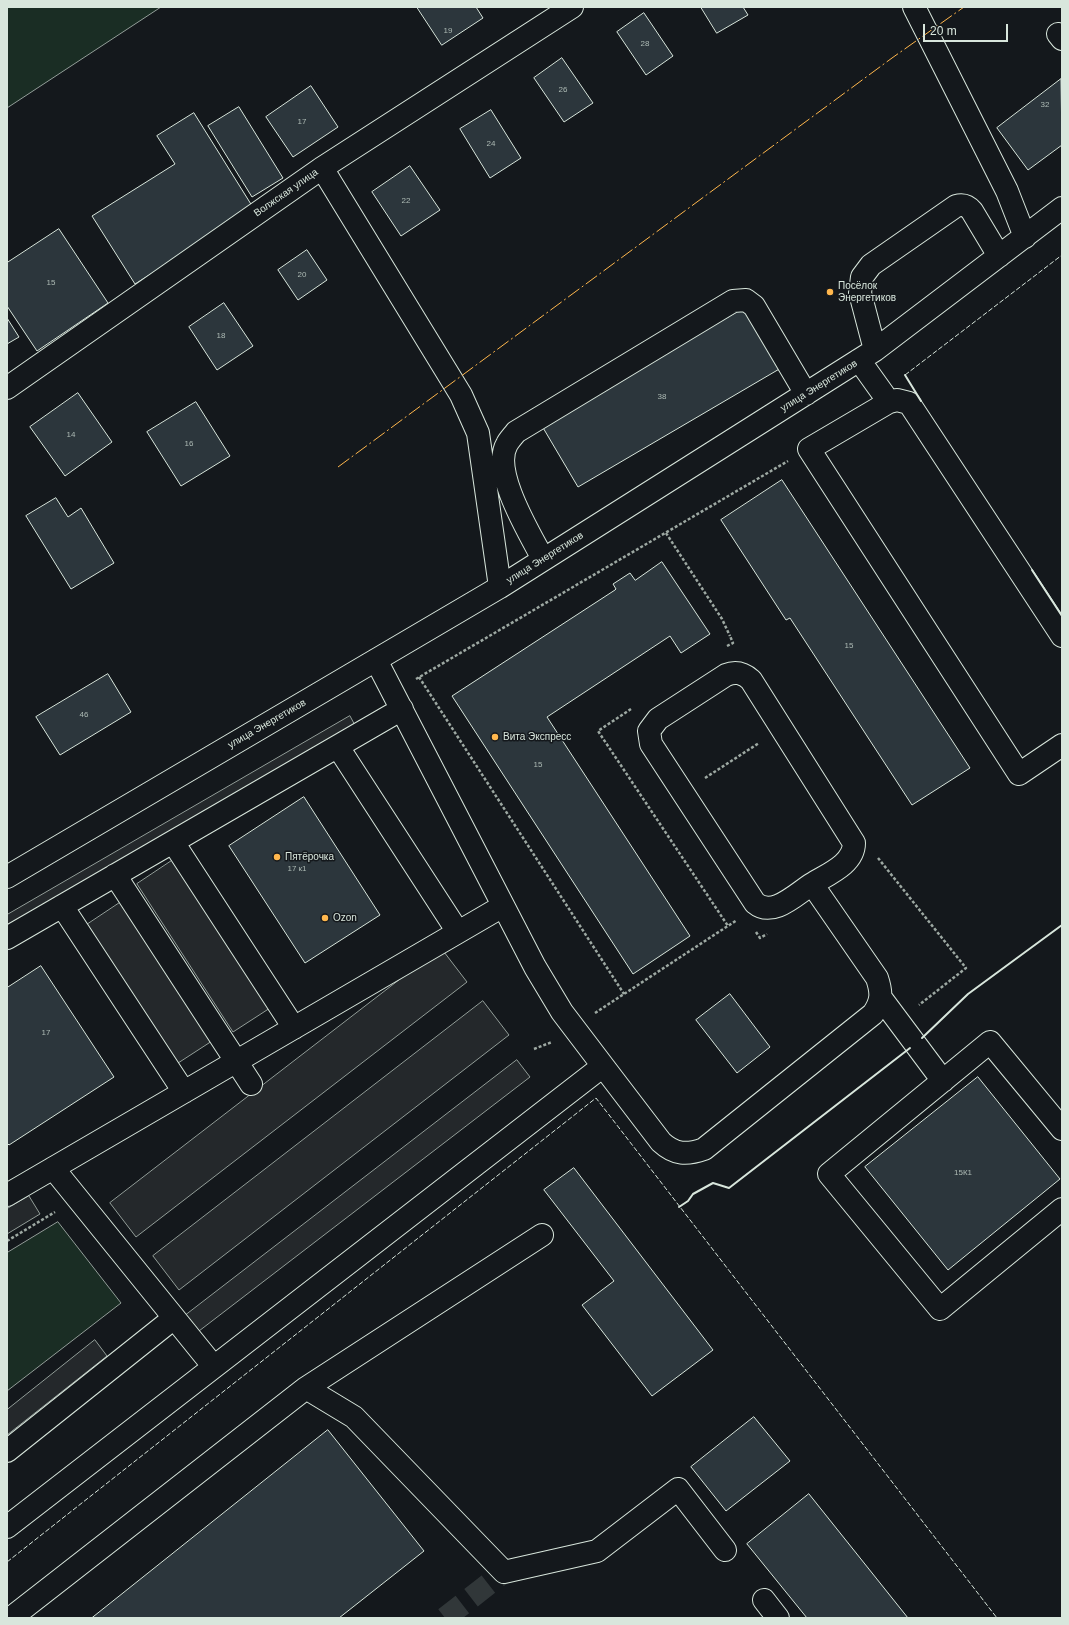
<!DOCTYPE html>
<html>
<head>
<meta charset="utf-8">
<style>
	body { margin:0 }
	#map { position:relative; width:1069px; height:1625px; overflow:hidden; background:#14181c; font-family:Helvetica,sans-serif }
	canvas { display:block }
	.frame { position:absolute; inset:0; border:8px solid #d8e6dc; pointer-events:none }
	.scale { position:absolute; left:923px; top:24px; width:85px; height:18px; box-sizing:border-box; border:2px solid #d8e6dc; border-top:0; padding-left:5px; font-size:12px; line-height:14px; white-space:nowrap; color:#d8e6dc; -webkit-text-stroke:3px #14181c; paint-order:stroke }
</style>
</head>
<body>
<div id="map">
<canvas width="1069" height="1625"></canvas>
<div class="frame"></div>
<div class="scale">20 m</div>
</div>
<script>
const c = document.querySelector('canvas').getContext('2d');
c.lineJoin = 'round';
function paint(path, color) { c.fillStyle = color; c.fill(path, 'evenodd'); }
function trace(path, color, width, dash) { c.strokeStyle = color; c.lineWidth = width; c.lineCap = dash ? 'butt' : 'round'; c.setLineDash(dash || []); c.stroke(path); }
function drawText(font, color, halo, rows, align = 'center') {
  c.font = font + ' Helvetica,sans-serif'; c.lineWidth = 3; c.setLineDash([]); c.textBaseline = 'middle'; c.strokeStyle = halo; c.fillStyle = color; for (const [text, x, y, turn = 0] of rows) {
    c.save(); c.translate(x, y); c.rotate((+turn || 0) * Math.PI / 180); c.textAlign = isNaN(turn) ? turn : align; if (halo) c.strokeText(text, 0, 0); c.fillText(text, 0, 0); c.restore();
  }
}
const green = new Path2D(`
	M7,7H161L7,108Z
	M58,1222L121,1303L7,1391V1253Z`);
paint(green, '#1a2d24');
trace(green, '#939e99', 1);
const parking = new Path2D(`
	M350,716L357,729L7,932V915Z
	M173,860L270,1008L233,1032L137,884Z
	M121,902L212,1041L175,1065L85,926Z
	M441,948L467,982L136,1237L110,1203Z
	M483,1001L509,1035L179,1290L153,1256Z
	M517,1060L530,1077L199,1331L186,1315Z
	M29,1196L40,1214L7,1234V1209Z
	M95,1340L107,1356L7,1435V1410Z`);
paint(parking, '#24282b');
trace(parking, '#939e99', 1);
const building = new Path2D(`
	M417,7H476L483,18L442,45Z
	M701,7H743L748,15L717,33Z
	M644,13L673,56L646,75L617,32Z
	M562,58L593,103L564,122L534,78Z
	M1061,79L1062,145L1028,170L997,128Z
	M311,86L338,127L293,157L266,117Z
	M239,107L283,178L252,197L208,126Z
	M491,110L521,158L490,178L460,129Z
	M194,113L254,209L135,284L92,216L175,164L157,136Z
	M410,166L440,210L401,236L372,192Z
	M59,229L108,303L37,351L7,306V263Z
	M307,250L327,280L298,300L278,270Z
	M224,303L253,346L217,370L189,327Z
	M746,307L781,368L578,487L542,426Z
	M7,318L19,337L7,344Z
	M78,393L112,442L65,476L30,427Z
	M196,402L230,456L181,486L147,432Z
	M782,480L970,768L912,805L790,618L786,620L721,520Z
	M56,498L68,517L81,508L114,563L71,589L26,516Z
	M662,562L710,634L681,653L670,636L547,717L690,936L633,974L452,696L615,590L616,589L613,584L630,573L635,580Z
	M108,674L131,712L60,755L36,717Z
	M304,797L380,915L305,963L229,846Z
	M41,966L114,1077L9,1145L7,1143V988Z
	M730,994L770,1047L737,1073L696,1020Z
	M978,1077L1060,1179L948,1270L865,1167Z
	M574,1168L713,1350L652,1396L582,1305L614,1281L544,1190Z
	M754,1417L790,1461L726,1511L691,1467Z
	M328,1430L424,1551L339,1618H92Z
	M809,1494L908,1618H807L747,1544Z`);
paint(building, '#2c363c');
trace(building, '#d8e6dc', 1);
trace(new Path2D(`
	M445,1618L504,1572`), '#313739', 22, [22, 11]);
const minor = new Path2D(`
	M914,7L1007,191L1025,237
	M1058,34L1062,39
	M322,168L461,395L478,433L500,587
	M875,350L860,293L862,277L871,265L956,206C963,204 967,205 972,211L999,256
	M859,360L889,402
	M7,388L322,168L572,7
	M543,559C530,534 491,471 507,444C509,440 513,436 516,432L733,301L746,300L754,306L806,394
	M1062,636L909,403L897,400L889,402L809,449L1019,774L1062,745
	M338,747L458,932
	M173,842L294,1028
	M115,875L251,1084
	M7,877L500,587L875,350L1062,208
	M62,906L184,1092
	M7,938L402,709
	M881,998L943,1081
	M603,1066L661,1142C675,1155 687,1155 704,1149L873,1014C882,1001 882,993 877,978L812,884C796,894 773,918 755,903L651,744L649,731L658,719L726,675C736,671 743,673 751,680L854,843C854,864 828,874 812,884
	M1062,1129L990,1042L829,1174L940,1309L1062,1209
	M53,1168L214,1367
	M7,1195L503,906
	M306,1388L542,1235
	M7,1451L174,1318
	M7,1527L603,1066L562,1012L535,967L376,660
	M764,1600L778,1618
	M11,1618L306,1388L354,1417L504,1572L597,1551L678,1489L725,1550`);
trace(minor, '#d8e6dc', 24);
trace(new Path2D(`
	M666,533L722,619L730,636
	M727,646L733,643L730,636
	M419,677L624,994
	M416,679L788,461
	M631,709L598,731L728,926
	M705,778L759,743
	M878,858L966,968L919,1005
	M756,932L760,938L767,934
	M595,1013L737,920
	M534,1049L552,1042
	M7,1241L55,1212`), '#9da8a2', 2.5, [3, 2]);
trace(minor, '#14181c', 22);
trace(new Path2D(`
	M905,375L1062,255
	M7,1562L596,1098L997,1618`), '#d8e6dc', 1, [5, 2]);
trace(new Path2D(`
	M905,375L921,401
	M1032,570L1062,616
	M922,1038L968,994L1062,925
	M679,1207L688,1201L693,1194L713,1183L729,1188L910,1048`), '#d8e6dc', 2);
trace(new Path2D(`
	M338,467L892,58L964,7`), '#ffb74d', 1, [14, 3, 2, 3]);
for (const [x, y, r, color] of [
	[830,292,4,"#ffb74d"],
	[495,737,4,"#ffb74d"],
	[277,857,4,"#ffb74d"],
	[325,918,4,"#ffb74d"]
]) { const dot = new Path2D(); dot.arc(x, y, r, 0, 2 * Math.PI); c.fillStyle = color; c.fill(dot); trace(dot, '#14181c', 1.5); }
drawText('8px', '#adbab4', null, [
	["19",448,31],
	["28",645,44],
	["26",563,90],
	["32",1045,105],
	["17",302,122],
	["24",491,144],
	["22",406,201],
	["20",302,275],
	["15",51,283],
	["18",221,336],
	["38",662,397],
	["14",71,435],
	["16",189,444],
	["15",849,646],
	["46",84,715],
	["15",538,765],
	["17 к1",297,869],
	["17",46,1033],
	["15К1",963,1173]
]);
drawText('10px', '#d8e6dc', '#14181c', [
	["Волжская улица",286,193,-35],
	["улица Энергетиков",819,386,-32],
	["улица Энергетиков",545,558,-32],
	["улица Энергетиков",267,724,-30]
]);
drawText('10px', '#d8e6dc', '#14181c', [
	["Посёлок",838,286],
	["Энергетиков",838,298],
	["Вита Экспресс",503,737],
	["Пятёрочка",285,857],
	["Ozon",333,918]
], 'left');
</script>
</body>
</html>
